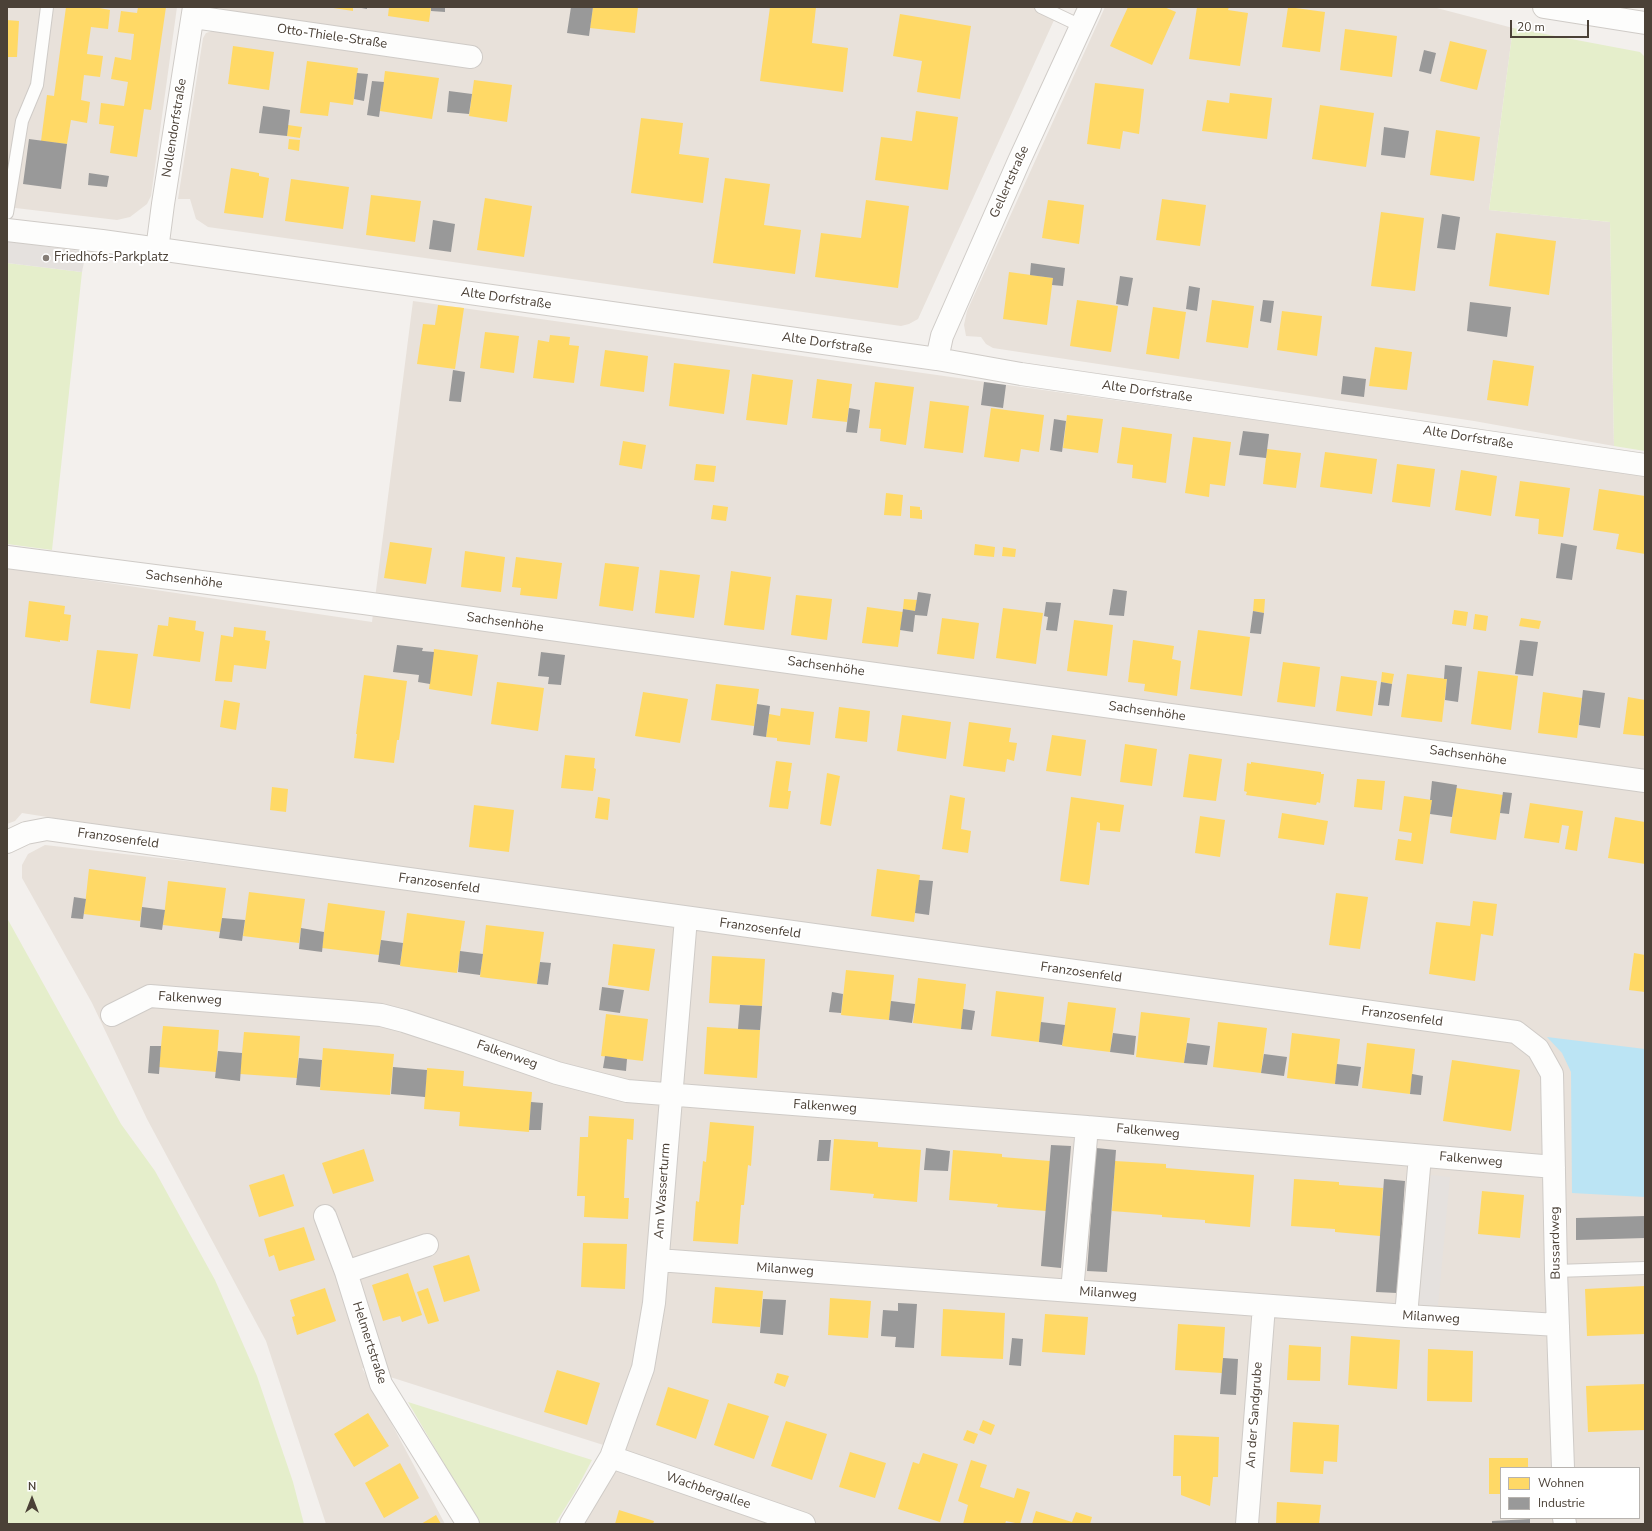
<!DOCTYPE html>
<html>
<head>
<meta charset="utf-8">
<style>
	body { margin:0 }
	#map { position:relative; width:1652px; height:1531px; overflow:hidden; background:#f3f0ed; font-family:"Nunito Sans",sans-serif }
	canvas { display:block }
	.frame { position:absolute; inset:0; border:8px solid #4b4137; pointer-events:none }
	.legend { position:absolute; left:1500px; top:1467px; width:140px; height:52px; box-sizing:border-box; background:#fff; border:1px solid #b7b3af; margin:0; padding:5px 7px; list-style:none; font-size:12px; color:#4b4137 }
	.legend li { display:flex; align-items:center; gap:8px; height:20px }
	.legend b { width:20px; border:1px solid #b7b3af }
	.north { position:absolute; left:12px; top:1479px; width:40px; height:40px; -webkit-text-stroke:3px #fff; paint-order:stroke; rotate:0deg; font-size:11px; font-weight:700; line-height:16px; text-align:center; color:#4b4137 }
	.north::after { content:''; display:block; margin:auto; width:14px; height:18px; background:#4b4137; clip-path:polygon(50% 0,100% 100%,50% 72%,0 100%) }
	.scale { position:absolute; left:1510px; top:20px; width:79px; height:18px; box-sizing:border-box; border:2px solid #4b4137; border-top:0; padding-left:5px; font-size:12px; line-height:14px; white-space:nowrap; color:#4b4137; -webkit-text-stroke:3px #fff; paint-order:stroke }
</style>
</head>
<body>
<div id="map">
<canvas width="1652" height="1531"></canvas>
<div class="frame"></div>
<ul class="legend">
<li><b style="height:11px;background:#ffd966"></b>Wohnen</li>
<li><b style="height:11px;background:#999"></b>Industrie</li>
</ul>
<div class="north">N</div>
<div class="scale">20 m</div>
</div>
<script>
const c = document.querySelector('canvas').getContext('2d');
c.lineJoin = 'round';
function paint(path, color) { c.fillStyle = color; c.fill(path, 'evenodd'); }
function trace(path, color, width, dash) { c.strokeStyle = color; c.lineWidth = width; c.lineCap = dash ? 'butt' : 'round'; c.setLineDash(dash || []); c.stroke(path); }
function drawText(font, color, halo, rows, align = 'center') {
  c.font = font + ' "Nunito Sans",sans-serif'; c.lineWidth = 4; c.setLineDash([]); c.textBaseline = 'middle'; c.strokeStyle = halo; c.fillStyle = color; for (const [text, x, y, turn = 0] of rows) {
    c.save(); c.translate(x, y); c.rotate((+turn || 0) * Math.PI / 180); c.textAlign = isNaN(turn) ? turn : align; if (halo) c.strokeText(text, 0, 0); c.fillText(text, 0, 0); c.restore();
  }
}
paint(new Path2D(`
	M7,7H177L151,196L147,204L130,217L117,220L7,207Z
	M220,7H1060L918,319L909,324L901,326L208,227L196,219L190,199H178L203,38L206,33L218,29L476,67L477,50L219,12Z
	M1105,7H1433L1513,28L1489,210L1610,222L1614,446L1474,421L993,348L986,344L981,337L966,336L964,325L967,311Z
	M413,301L1645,475V1524H583L619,1450L362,1368L445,1524H326L266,1341L147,1119L92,1003L22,878V865L28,854L45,845L672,916L22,813L15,821L7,824V568L372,622ZM1501,1468H1639V1518H1501Z`), '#e8e1da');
paint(new Path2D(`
	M1513,28L1640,52L1645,57V451L1614,446L1610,222L1489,210Z
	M7,263L82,272L52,550L7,544Z
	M7,918L121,1124L155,1171L215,1280L257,1376L293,1482L304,1524H7Z
	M408,1402L592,1460L575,1492L555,1524H479Z`), '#e5eecb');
paint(new Path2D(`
	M7,241L86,252L82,272L7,263Z
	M1431,1175L1450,1177L1438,1306L1419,1305Z`), '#e5e1de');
paint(new Path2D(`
	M1547,1037L1645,1049V1197L1572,1193L1571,1072L1562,1053Z`), '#bbe4f4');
paint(new Path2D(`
	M66,7H94L110,10L108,29L91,27L87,54L103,56L100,77L84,75L81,100L90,102L87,123L71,120L67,144L41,141L47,95L54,96Z
	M138,7H166L151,110L144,109L137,157L110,153L114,126L99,124L101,103L124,106L128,82L111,79L115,57L131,60L134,34L118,32L121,11L137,13Z
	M327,7H353V11Z
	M389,7H431L429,22L388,16Z
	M593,7H638L635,33L590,28Z
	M770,7H816L812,43L848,48L843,92L760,81Z
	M1128,7H1164L1176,12L1152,65L1110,46Z
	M1197,7H1229L1228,10L1248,13L1240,66L1189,59Z
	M1288,7L1325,12L1320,52L1282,47Z
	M900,14L971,26L960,99L917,92L922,61L893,56Z
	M7,20L19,21L17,57H7Z
	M1345,29L1397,36L1392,77L1340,70Z
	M1450,41L1487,50L1477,90L1440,81Z
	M233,46L274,52L269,90L228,84Z
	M307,61L358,68L353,105L330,102L328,116L300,113Z
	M385,71L439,78L432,119L380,111Z
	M474,80L512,85L507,122L469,116Z
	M1095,83L1144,89L1139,134L1123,131L1120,149L1087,144Z
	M1230,93L1272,98L1267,139L1202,131L1207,100L1229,103Z
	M1320,105L1374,113L1366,167L1312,159Z
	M916,111L958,117L948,190L875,180L881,137L912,141Z
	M641,118L683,123L679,154L709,158L703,203L631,193Z
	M288,125L302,127L300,138L287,136Z
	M1436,130L1480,137L1474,181L1430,175Z
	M289,139L300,140L299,151L288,149Z
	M231,168L259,173V176L269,178L263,218L224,213Z
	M725,178L770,184L764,225L801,230L795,274L713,263Z
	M291,179L349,187L343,229L285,221Z
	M371,195L421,201L415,242L366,235Z
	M485,198L532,206L524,257L477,250Z
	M1162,199L1206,205L1200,246L1156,240Z
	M866,200L909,206L898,288L815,277L821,233L861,238Z
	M1048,200L1084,205L1079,244L1042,238Z
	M1381,212L1424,218L1415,291L1371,286Z
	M1496,233L1556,241L1549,295L1489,286Z
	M1009,272L1053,278L1047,325L1003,319Z
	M1077,300L1118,306L1111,352L1070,346Z
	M1212,300L1254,306L1248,348L1206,342Z
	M438,305L464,308L455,369L417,364L423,324L435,325Z
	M1153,307L1186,312L1179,359L1146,354Z
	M1282,311L1322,316L1317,356L1277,350Z
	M485,332L519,336L514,373L480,368Z
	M550,335L570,337L569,345L579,346L574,383L533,378L538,340L549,342Z
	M1375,347L1412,352L1407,390L1369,386Z
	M605,350L648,356L644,392L600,386Z
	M1493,360L1534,366L1528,406L1487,400Z
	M674,363L730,370L724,414L669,406Z
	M752,374L793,380L787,425L746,420Z
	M817,379L852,384L847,422L812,418Z
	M875,382L914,387L906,445L880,441L881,429L869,428Z
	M930,401L969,406L963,453L924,448Z
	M991,408L1044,415L1039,452L1021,449L1019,462L984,457Z
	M1067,415L1103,419L1098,453L1063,448Z
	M1122,427L1172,434L1166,483L1132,478L1133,465L1117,463Z
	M1193,437L1231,442L1225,486L1210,484L1209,497L1185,493Z
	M623,441L646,445L642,469L619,465Z
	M1267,449L1301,453L1296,488L1263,484Z
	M1325,452L1377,459L1372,494L1320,487Z
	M696,464L716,466L714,482L694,480Z
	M1397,464L1435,469L1430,507L1392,502Z
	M1461,470L1497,476L1491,516L1455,510Z
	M1520,481L1570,488L1563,537L1538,534L1539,519L1515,516Z
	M1599,489L1645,496V554L1616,549L1619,534L1593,530Z
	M886,493L903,495L901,516L884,515Z
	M713,505L728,507L726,521L711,519Z
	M910,506L920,507V510H922V519L910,518Z
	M390,542L432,548L426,584L384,578Z
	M975,544L995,547L994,557L974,555Z
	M1003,547L1016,549L1015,557L1002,556Z
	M465,551L505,557L501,592L461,587Z
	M516,557L562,563L557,599L520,595L521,588L512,587Z
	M605,563L639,567L633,611L599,606Z
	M660,570L700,575L694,618L655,613Z
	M731,571L771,577L764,630L724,625Z
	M796,595L832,599L827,640L791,635Z
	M904,599L917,600L915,611L903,609Z
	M1254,599H1265L1264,613L1253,611Z
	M29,601L65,606L64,614L71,615L68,641L60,640V642L25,637Z
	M867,607L903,612L898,647L862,643Z
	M1003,608L1043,613L1036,664L996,658Z
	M1454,610L1468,612L1466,626L1452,624Z
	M1475,614L1488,616L1486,631L1473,629Z
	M169,617L196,621L195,630L204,632L200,662L153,656L158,625L168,626Z
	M942,618L979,623L974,659L937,654Z
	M1521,618L1541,621L1539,629L1519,626Z
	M1074,620L1113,625L1107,676L1067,671Z
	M234,627L266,631L265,640L270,641L266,669L234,665L232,682L215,681L221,635L233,637Z
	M1198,630L1250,637L1242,696L1190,689Z
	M1133,640L1174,646L1172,659L1181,661L1177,696L1144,691L1145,684L1128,682Z
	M434,649L478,655L472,696L429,689Z
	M97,650L138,654L130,709L90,703Z
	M1283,662L1320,667L1315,707L1277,702Z
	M1478,671L1518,676L1511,730L1471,724Z
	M1382,672L1394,674L1392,684L1381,682Z
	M1407,674L1447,679L1442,722L1401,717Z
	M364,675L407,681L399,740H397L394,763L354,758L357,734H356Z
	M1341,676L1377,681L1372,716L1336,711Z
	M497,682L544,688L538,731L491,724Z
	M716,684L759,689L754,726L711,720Z
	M643,692L688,699L680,743L635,736Z
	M1543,692L1582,698L1577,738L1538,733Z
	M1628,697L1645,700V736L1623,734Z
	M224,700L240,703L236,730L220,727Z
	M839,707L870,711L867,742L835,738Z
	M781,708L814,712L810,745L777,741V738L766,737L769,714L780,716Z
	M902,715L951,722L946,759L897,751Z
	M969,722L1011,728L1009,742L1017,743L1014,761L1007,759L1005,772L963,766Z
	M1052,735L1086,740L1081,776L1046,771Z
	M1125,744L1157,749L1152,786L1120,782Z
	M1189,754L1222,759L1216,801L1183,797Z
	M565,755L595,758L594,768L596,769L593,791L561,788Z
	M776,761L792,763L788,791H791L788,809L769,807Z
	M1251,762L1321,772V774H1324L1320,803L1317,802L1316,805L1246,795L1247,792L1244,791L1247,763L1251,764Z
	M827,773L840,776L831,826L820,824Z
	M1357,779L1385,781L1382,810L1354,807Z
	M272,787L288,789L286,812L270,810Z
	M1456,788L1503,795L1496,840L1450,833Z
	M950,795L965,798L961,829L971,831L968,853L942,849Z
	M1404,796L1432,800L1423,864L1395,860L1398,839L1411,841L1412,833L1399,831Z
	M598,797L610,799L608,820L595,818Z
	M1071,797L1124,805L1120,832L1100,830V823L1097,822L1089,885L1060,881Z
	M1530,803L1583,811L1577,851L1565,849L1569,826L1562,825L1559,843L1524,838Z
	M474,805L514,810L509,852L469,847Z
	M1282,813L1328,821L1324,845L1278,838Z
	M1200,816L1225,820L1220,857L1195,853Z
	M1615,817L1645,822V864L1608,858Z
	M89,869L146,877L140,921L84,914Z
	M877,869L920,875L914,922L871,916Z
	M168,881L226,888L220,932L163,925Z
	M249,892L305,899L299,943L243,936Z
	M1336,893L1368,897L1360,949L1329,945Z
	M1473,901L1497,904L1493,936L1481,934L1475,981L1429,974L1436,922L1470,926Z
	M328,903L385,911L379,955L322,948Z
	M407,913L465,921L457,973L400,966Z
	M486,925L544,932L537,984L480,977Z
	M613,944L655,949L649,991L608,985Z
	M1634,953L1645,955V992L1629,990Z
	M712,956L765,959L762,1006L709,1003Z
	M846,970L894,975L889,1020L841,1015Z
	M918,978L966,984L961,1029L913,1023Z
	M996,991L1044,997L1039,1042L991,1036Z
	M1068,1002L1116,1008L1110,1052L1062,1046Z
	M1141,1012L1190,1018L1184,1063L1136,1057Z
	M606,1014L648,1019L643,1061L601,1056Z
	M1218,1022L1267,1028L1261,1073L1213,1067Z
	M163,1026L219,1030L216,1072L159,1067Z
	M707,1027L760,1030L757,1078L704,1074Z
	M244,1032L300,1036L297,1078L240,1074Z
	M1292,1033L1340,1039L1335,1084L1287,1078Z
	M1367,1043L1415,1049L1410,1094L1362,1088Z
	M323,1048L394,1054L390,1095L320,1090Z
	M1452,1060L1520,1070L1511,1131L1443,1121Z
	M427,1068L464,1071L463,1086L532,1092L529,1132L459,1126L460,1112L424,1109Z
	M589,1116L634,1119L633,1140L627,1139L624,1198H629L628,1219L584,1217L585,1196H577L579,1157L580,1137H588Z
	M710,1122L754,1126L751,1166L748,1165L744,1205H741L738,1244L693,1241L696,1201L699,1202L703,1161L706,1162Z
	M834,1139L878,1142V1147L921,1150L917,1202L873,1198L874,1194L830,1190Z
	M364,1149L374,1181L333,1194L322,1163Z
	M953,1150L1002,1154V1157L1050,1161L1046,1211L997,1207L998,1204L949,1200Z
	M1115,1161L1166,1164V1168L1254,1175L1250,1227L1205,1223V1220L1162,1217V1215L1112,1211Z
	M284,1174L294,1206L259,1217L249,1185Z
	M1294,1179L1339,1182V1185L1383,1188L1380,1236L1335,1232V1229L1291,1226Z
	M1482,1191L1524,1195L1520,1238L1478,1234Z
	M304,1227L315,1260L279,1271L274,1255L269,1257L264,1239Z
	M583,1243L627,1244L625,1289L581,1287Z
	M469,1255L480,1291L444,1302L433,1266Z
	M408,1273L422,1315L402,1322L400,1316L383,1321L372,1285Z
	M1645,1286V1334L1587,1336L1585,1289Z
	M715,1287L763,1291L760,1327L712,1323Z
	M325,1288L336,1321L297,1335L292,1317L295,1316L290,1300Z
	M428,1288L439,1321L428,1324L417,1292Z
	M830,1298L871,1301L868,1338L828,1335Z
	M943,1309L1005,1313L1003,1359L941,1356Z
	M1045,1314L1088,1317L1085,1355L1042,1352Z
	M1178,1324L1225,1327L1222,1373L1175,1370Z
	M1351,1336L1400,1340L1397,1389L1348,1385Z
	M1289,1345L1321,1347L1320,1381L1287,1380Z
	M1428,1349L1473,1351L1472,1402L1427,1401Z
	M557,1370L600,1383L587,1425L544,1412Z
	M777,1373L789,1376L785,1387L774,1383Z
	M1645,1384V1430L1588,1432L1586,1386Z
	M668,1387L709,1400L696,1439L656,1425Z
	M728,1403L769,1416L754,1459L714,1445Z
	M368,1413L389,1446L354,1467L334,1434Z
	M983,1420L995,1425L991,1435L979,1430Z
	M786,1421L827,1434L812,1480L771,1466Z
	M1293,1422L1339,1425L1337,1462L1324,1461L1323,1474L1290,1472Z
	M967,1430L978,1434L974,1444L963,1440Z
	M1174,1435L1219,1437L1218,1477H1213L1210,1506L1181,1495V1476H1173Z
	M850,1452L886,1463L875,1498L839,1487Z
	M923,1453L958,1464L940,1522L898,1509L913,1462L919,1464Z
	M1489,1458H1528V1468H1501V1494H1489Z
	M971,1460L987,1465L980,1487L1014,1498L1017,1488L1030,1492L1020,1524L1006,1521L1005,1524H963L968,1505L958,1501Z
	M400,1463L419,1498L384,1518L365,1483Z
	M1277,1502L1321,1505L1319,1524H1276Z
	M619,1510L654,1521L653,1524H615Z
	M1036,1511L1072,1522L1076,1512L1092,1517L1090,1524H1032Z
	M436,1515L441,1524H421Z`), '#ffd966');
paint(new Path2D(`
	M356,7H367V9Z
	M431,7H445V12L431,11Z
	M571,7H593L589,36L567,33Z
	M1424,50L1436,53L1431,74L1419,71Z
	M357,73L368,74L364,101L354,99Z
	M372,81L384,82L379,117L367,115Z
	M449,91L472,94L469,114L447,112Z
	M263,106L290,110L287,136L259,133Z
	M1384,127L1409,131L1405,158L1381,155Z
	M29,139L67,144L61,189L23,184Z
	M89,173L109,176L107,187L88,185Z
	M1442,214L1460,217L1455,250L1437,248Z
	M433,220L455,224L451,252L429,249Z
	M1031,263L1065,268L1063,286L1052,285L1053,278L1030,275Z
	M1120,276L1133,278L1128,306L1116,304Z
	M1189,286L1200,288L1197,311L1186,309Z
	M1263,300L1274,301L1271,323L1260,321Z
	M1470,302L1511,307L1507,337L1467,331Z
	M453,370L465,372L461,402L449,401Z
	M1343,376L1366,379L1364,397L1341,394Z
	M984,382L1006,385L1003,408L981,405Z
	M849,408L860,410L857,433L846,432Z
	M1054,419L1066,421L1062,452L1050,450Z
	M1243,431L1269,434L1266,458L1239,455Z
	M1561,543L1577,546L1572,580L1556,578Z
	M1113,589L1127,591L1124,616L1109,615Z
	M918,592L931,594L927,616L915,615L913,632L900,630L903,609L915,611Z
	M1046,602L1061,603L1057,631L1046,630L1048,617L1044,616Z
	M1253,611L1264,613L1261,634L1250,633Z
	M1520,640L1538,642L1533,676L1515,674Z
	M397,645L423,648L422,651L434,652L430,684L418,682L419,675L393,672Z
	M541,652L565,655L561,685L548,684L549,677L538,676Z
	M1445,665L1462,667L1458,702L1445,700L1447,679H1444Z
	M1381,682L1392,684L1389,706L1378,705Z
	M1583,690L1605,693L1600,728L1579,725Z
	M757,704L770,706L766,737L753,735Z
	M1432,781L1457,785L1452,817L1430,814L1432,800H1430Z
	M1503,792L1512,793L1509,814L1500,813Z
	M919,880L933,881L929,915L915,913Z
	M74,897L86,899L83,919L71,918Z
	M142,907L165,910L162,930L140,927Z
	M222,918L245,920L242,941L219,938Z
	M301,928L324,932L322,952L299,949Z
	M381,940L403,943L400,965L378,962Z
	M460,951L483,954L480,975L458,972Z
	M540,962L551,963L548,985L537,984Z
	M602,987L624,990L620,1013L599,1010Z
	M832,992L843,994L841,1013L829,1012Z
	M891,1001L915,1004L912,1023L889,1020Z
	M740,1005L762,1006L760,1030L738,1029Z
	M963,1009L975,1011L972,1030L961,1029Z
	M1041,1022L1065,1025L1062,1045L1039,1042Z
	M1113,1033L1136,1036L1134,1055L1110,1052Z
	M1187,1043L1210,1046L1207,1065L1184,1063Z
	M150,1046H161L159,1074L148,1073Z
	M218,1051L242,1053L240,1081L215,1078Z
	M1264,1054L1287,1057L1284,1076L1261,1073Z
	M605,1056L627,1059L626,1071L603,1068Z
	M299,1058L322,1060L320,1087L296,1085Z
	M1337,1064L1361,1067L1358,1086L1335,1084Z
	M393,1067L427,1070L425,1097L391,1094Z
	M1412,1074L1423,1076L1421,1095L1410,1094Z
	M531,1102L543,1103L541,1130H529Z
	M819,1140H831L829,1161H817Z
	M1051,1145L1071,1146L1061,1268L1041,1266Z
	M926,1148L950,1151L948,1171L924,1170Z
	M1096,1148L1116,1150L1107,1272L1087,1271Z
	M1384,1179L1405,1181L1397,1293L1376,1292Z
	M1645,1216V1238L1576,1240V1218Z
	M763,1299L786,1300L783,1335L760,1333Z
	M898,1303L917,1304L914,1348L895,1347L896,1337L881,1336L883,1310L898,1311Z
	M1012,1338L1023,1339L1021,1366L1009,1365Z
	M1223,1358L1238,1359L1236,1395L1220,1394Z
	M1530,1519V1524H1492V1521Z`), '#999');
const service = new Path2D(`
	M1041,7L1081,26
	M7,213L22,121L37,85L47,7
	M1556,1271L1645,1268`);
const minor = new Path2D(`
	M1544,7L1645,23
	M194,17L471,57
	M7,230L102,241L937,359L1021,374L1645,465
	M157,250L163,204L194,7
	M937,359L942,336L1019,161L1090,7
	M7,557L364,603L1645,781
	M7,842L26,833L47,829L1516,1032L1538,1049L1552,1074L1556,1271L1563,1468
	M112,1015L150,996L350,1012L381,1015L404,1021L462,1040L557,1073L627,1091L1087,1127L1554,1167
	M325,1216L346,1272L381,1384L468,1524
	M658,1260L1406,1316L1558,1325
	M346,1272L427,1245
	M1072,1291L1087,1127
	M1406,1316L1420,1156
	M611,1457L804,1524
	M1564,1518L1565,1524
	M571,1524L611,1457L643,1368L654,1303L686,918
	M1247,1524L1264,1306`);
trace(service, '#cfcbc7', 14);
trace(minor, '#cfcbc7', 24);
trace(service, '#fdfdfc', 12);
trace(minor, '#fdfdfc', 22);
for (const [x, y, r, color] of [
	[46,258,4,"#867e77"]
]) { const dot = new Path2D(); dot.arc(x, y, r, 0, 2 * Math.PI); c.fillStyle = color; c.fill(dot); trace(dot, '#fff', 1.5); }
drawText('13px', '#4b4137', '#fff', [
	["Otto-Thiele-Straße",332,37,8],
	["Nollendorfstraße",175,128,-81],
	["Gellertstraße",1010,182,-66],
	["Alte Dorfstraße",506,299,8],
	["Alte Dorfstraße",827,344,8],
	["Alte Dorfstraße",1147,392,8],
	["Alte Dorfstraße",1468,438,9],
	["Sachsenhöhe",184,580,7],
	["Sachsenhöhe",505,623,8],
	["Sachsenhöhe",826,667,8],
	["Sachsenhöhe",1147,712,8],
	["Sachsenhöhe",1468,756,8],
	["Franzosenfeld",118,839,8],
	["Franzosenfeld",439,884,8],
	["Franzosenfeld",760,929,8],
	["Franzosenfeld",1081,973,8],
	["Falkenweg",190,999,4],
	["Franzosenfeld",1402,1017,8],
	["Falkenweg",507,1055,19],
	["Falkenweg",825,1107,4],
	["Falkenweg",1148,1132,5],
	["Falkenweg",1471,1160,5],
	["Am Wasserturm",663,1191,-86],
	["Bussardweg",1556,1243,-91],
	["Milanweg",785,1270,4],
	["Milanweg",1108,1294,4],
	["Milanweg",1431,1318,4],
	["Helmertstraße",369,1343,72],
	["An der Sandgrube",1255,1415,-86],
	["Wachbergallee",708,1491,19]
]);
drawText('13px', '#4b4137', '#fff', [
	["Friedhofs-Parkplatz",54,258]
], 'left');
</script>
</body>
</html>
